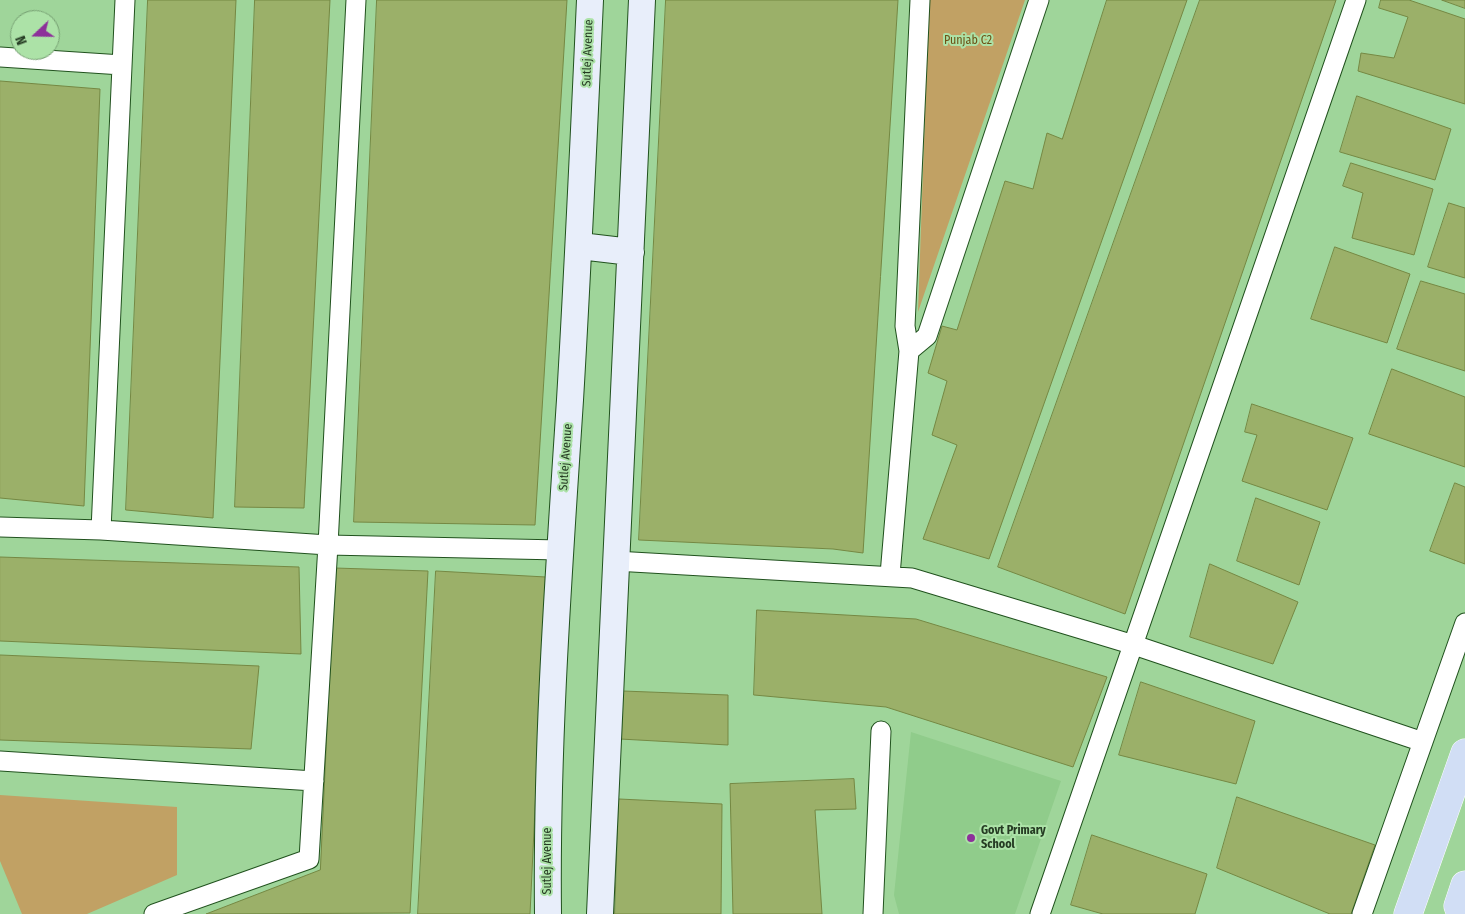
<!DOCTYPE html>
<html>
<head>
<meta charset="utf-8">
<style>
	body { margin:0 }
	#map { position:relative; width:1465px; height:914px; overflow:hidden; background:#9fd59a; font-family:"Fira Sans Condensed",sans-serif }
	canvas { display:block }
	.north { position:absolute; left:10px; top:10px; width:50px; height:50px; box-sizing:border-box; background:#ace2a7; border:1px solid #769f72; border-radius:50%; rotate:249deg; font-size:14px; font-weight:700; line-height:20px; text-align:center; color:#253b23 }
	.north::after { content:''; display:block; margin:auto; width:18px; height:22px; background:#8d309a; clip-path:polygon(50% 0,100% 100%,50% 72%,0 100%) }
</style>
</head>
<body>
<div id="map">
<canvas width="1465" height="914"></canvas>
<div class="north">N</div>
</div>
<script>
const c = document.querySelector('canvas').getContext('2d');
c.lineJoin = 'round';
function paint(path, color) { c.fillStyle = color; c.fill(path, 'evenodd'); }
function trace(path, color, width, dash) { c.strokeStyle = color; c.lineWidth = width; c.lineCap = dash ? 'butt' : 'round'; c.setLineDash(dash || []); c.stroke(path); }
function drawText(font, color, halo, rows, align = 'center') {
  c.font = font + ' "Fira Sans Condensed",sans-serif'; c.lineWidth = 4; c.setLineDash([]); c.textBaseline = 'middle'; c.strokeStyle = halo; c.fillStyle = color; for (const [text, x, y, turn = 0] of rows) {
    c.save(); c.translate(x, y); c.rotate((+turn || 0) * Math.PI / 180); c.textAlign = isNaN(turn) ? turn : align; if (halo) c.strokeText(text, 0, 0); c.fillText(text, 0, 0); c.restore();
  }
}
paint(new Path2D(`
	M911,732L1061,781L1015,914H899L894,895Z`), '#90cc8b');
paint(new Path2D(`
	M929,0H1025L918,312Z
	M0,795L177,807V875L87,914H22L0,861Z`), '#c1a164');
const building = new Path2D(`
	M148,0H236L213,518L126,510Z
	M255,0H330L304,508L235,507Z
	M377,0H567L535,525L354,522Z
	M666,0H898L863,553L833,549L639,540Z
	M1107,0H1187L989,559L923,539L957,445L932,435L947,381L928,373L942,326L957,330L1005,181L1033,189L1047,133L1062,139Z
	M1200,0H1336L1125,614L998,567Z
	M1381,0H1409L1465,19V104L1358,71L1361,53L1394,58L1408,17L1379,8Z
	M1442,0H1465V8Z
	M0,81L100,89L84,506L0,498Z
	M1357,96L1451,129L1435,180L1340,152Z
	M1351,163L1433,189L1414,255L1352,238L1363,193L1343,186Z
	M1449,203L1465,208V278L1428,267Z
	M1335,247L1410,274L1387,343L1311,319Z
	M1421,281L1465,294V371L1397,349Z
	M1392,369L1465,397V467L1369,434Z
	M1252,404L1353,438L1327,510L1242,481L1257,435L1245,432Z
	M1455,483L1465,487V564L1430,551Z
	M1256,498L1320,522L1299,585L1237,561Z
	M0,557L299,567L301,654L0,641Z
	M1210,564L1298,602L1273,664L1190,637Z
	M335,568L428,571L410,913L206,914L320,870Z
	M436,571L546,577L530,914H418Z
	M757,610L916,619L1107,677L1073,767L886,707L754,695Z
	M0,655L259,666L251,749L0,740Z
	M1141,682L1255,721L1236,784L1119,755Z
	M623,691L728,695V745L620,739Z
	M854,779L856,809L815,810L822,914H733L730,784Z
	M1237,797L1375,845L1351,914H1330L1217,868Z
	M619,799L722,804L721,914H615Z
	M1092,835L1207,874L1195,914H1103L1071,905Z`);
paint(building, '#9bb069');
trace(building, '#758843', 1);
const street = new Path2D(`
	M0,57L122,65
	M909,351L905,326L920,0
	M0,527L101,530L328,545L560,550
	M101,530L125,0
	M615,561L912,578L1134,645L1423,742
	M890,575L909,351L927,336L1039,0
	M0,761L314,781
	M154,914L309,859L328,545L356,0
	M873,914L881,731
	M1040,914L1356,0
	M1362,914L1465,623`);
const secondary = new Path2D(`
	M580,246L631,252
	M548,914C546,743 559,570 570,400C578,266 584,133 590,0
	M600,914L642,0`);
const primary = new Path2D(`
	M1408,914L1465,753
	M1461,914L1458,906L1465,885`);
trace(street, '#21521e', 21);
trace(secondary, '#21521e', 28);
trace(primary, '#fff', 29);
trace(street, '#fff', 19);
trace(secondary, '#e8eefa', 26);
trace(primary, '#d1def5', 28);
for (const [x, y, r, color] of [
	[971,838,5,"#8d309a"]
]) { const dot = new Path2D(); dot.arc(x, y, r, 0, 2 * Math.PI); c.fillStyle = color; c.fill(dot); trace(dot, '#ace2a7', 2); }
drawText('12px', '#6c5115', '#ace2a7', [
	["Punjab C2",968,41]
]);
drawText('12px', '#253b23', '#ace2a7', [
	["Sutlej Avenue",588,53,-88],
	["Sutlej Avenue",566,457,-86],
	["Sutlej Avenue",548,861,-90]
]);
drawText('bold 12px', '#253b23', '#ace2a7', [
	["Govt Primary",981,831],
	["School",981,845]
], 'left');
</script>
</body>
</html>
